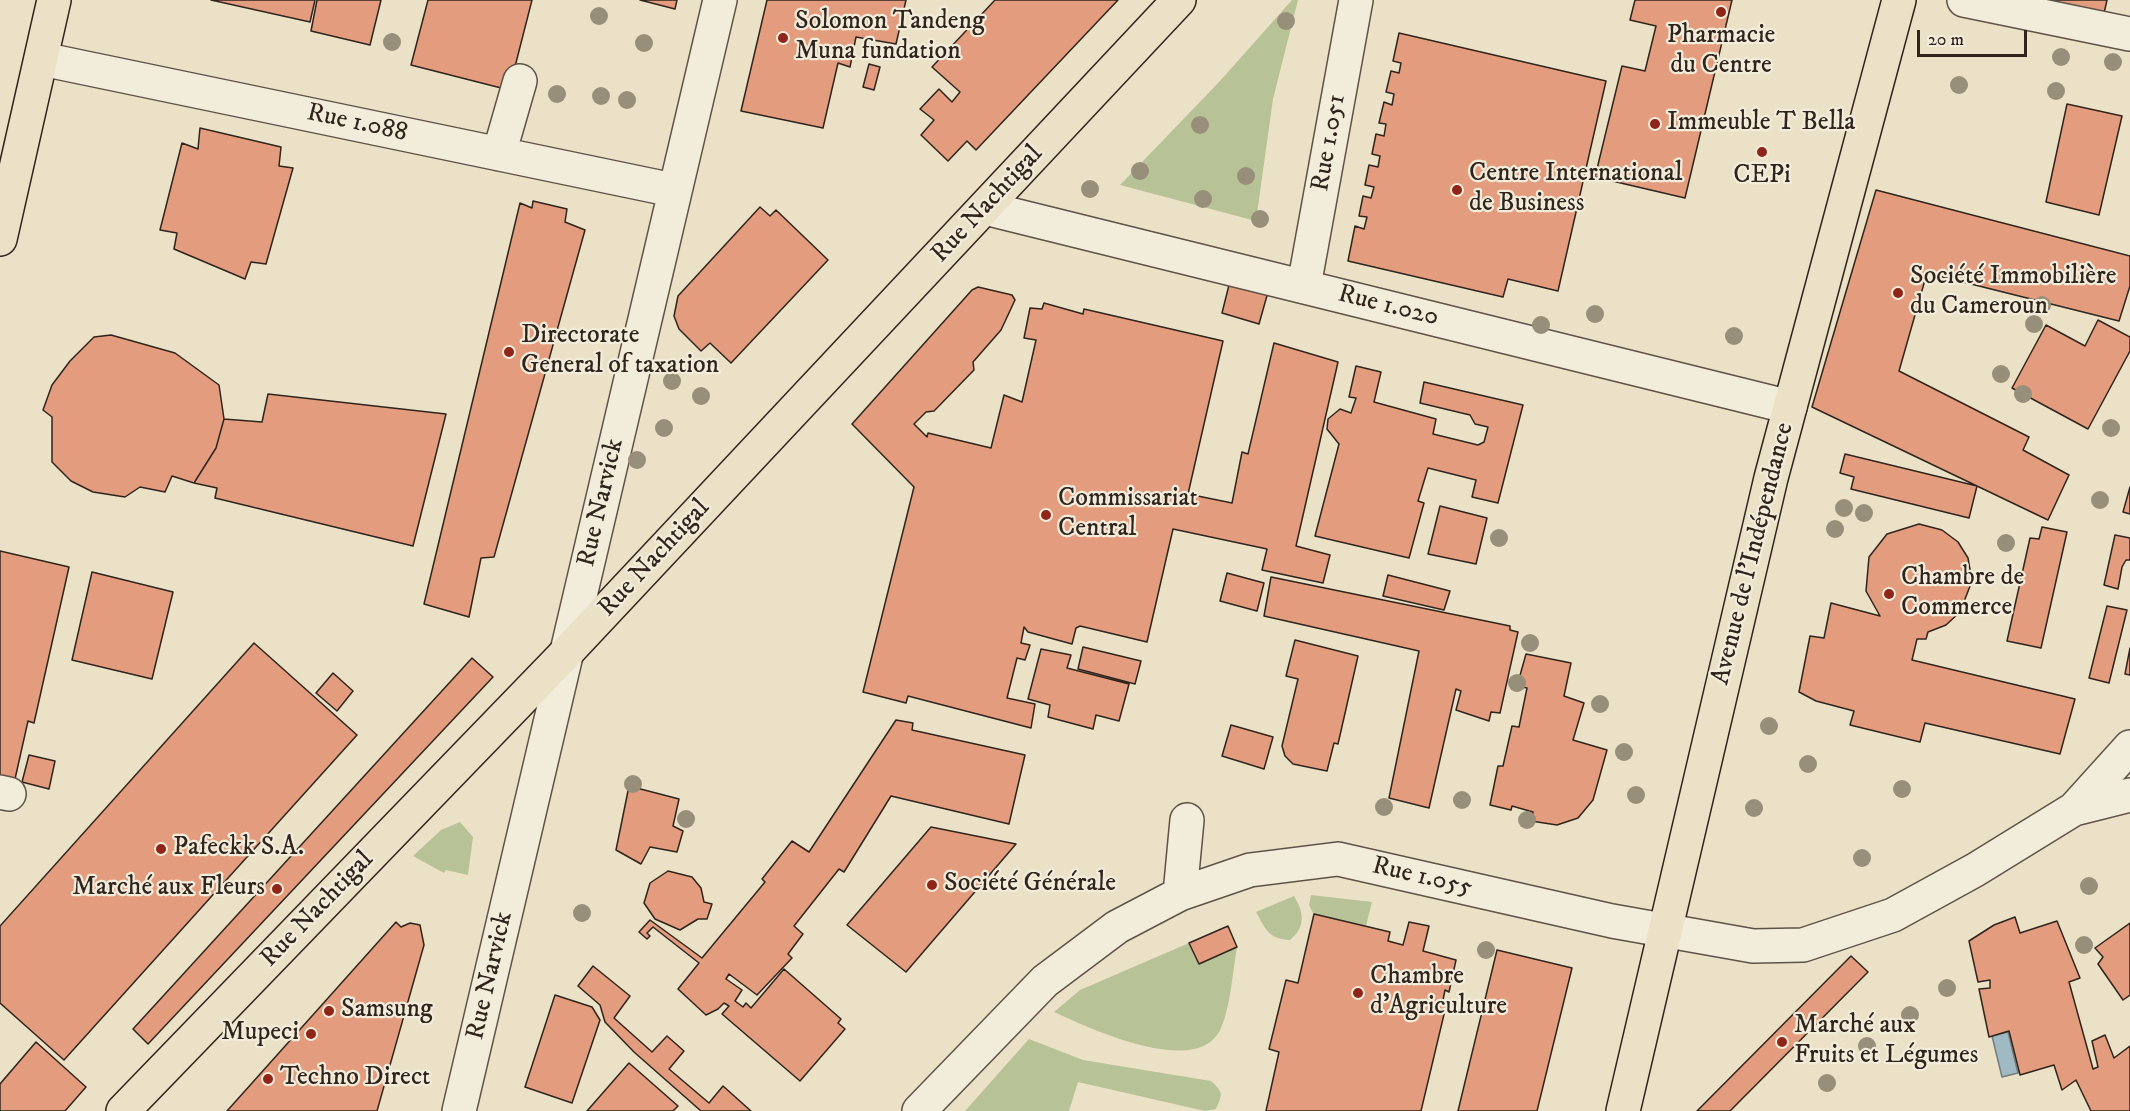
<!DOCTYPE html>
<html>
<head>
<meta charset="utf-8">
<style>
	body { margin:0 }
	#map { position:relative; width:2130px; height:1111px; overflow:hidden; background:#ebe1c7; font-family:"IM FELL DW Pica",serif }
	canvas { display:block }
	.scale { position:absolute; left:1917px; top:30px; width:110px; height:27px; box-sizing:border-box; border:3px solid #30241d; border-top:0; padding-left:8px; font-size:18px; line-height:21px; white-space:nowrap; color:#30241d; -webkit-text-stroke:4px #f2ecdb; paint-order:stroke }
</style>
</head>
<body>
<div id="map">
<canvas width="2130" height="1111"></canvas>
<div class="scale">20 m</div>
</div>
<script>
const c = document.querySelector('canvas').getContext('2d');
c.lineJoin = 'round';
function paint(path, color) { c.fillStyle = color; c.fill(path, 'evenodd'); }
function trace(path, color, width, dash) { c.strokeStyle = color; c.lineWidth = width; c.lineCap = dash ? 'butt' : 'round'; c.setLineDash(dash || []); c.stroke(path); }
function drawText(font, color, halo, rows, align = 'center') {
  c.font = font + ' "IM FELL DW Pica",serif'; c.lineWidth = 4.5; c.setLineDash([]); c.textBaseline = 'middle'; c.strokeStyle = halo; c.fillStyle = color; for (const [text, x, y, turn = 0] of rows) {
    c.save(); c.translate(x, y); c.rotate((+turn || 0) * Math.PI / 180); c.textAlign = isNaN(turn) ? turn : align; if (halo) c.strokeText(text, 0, 0); c.fillText(text, 0, 0); c.restore();
  }
}
paint(new Path2D(`
	M1292,0H1298L1273,99L1256,221L1120,185L1220,81Z
	M460,822L473,837L468,875L446,870L444,873L413,856L441,830Z
	M1311,895L1372,902L1366,926L1314,915L1309,905Z
	M1294,896C1304,912 1306,927 1290,940C1269,939 1266,930 1256,912Z
	M1189,943L1199,964L1237,947C1233,970 1230,1009 1221,1028C1199,1080 1089,1028 1054,1012L1080,990Z
	M1029,1039L1083,1060L1211,1081C1223,1092 1223,1094 1216,1109L1205,1111L1078,1082L1069,1111H965Z`), '#b7c396');
const water = new Path2D(`
	M2008,1032L2018,1073L2002,1077L1992,1036Z`);
paint(water, '#9fbac2');
trace(water, '#737e80', 1.5);
const building = new Path2D(`
	M211,0H315L310,22Z
	M317,0H381L370,45L311,31Z
	M428,0H532L509,90L411,65Z
	M640,0H677L675,9Z
	M767,0H906L896,44L856,37L850,67L838,63L823,128L741,111Z
	M995,0H1118L976,150L967,141L948,161L921,135L934,120L920,109L939,89L952,102L960,92L932,67Z
	M1635,0H1732L1685,198L1595,177L1622,66L1645,71L1656,26L1630,20Z
	M2036,0H2107L2102,22Z
	M1399,33L1606,81L1558,291L1508,279L1503,297L1348,261L1355,226L1364,229L1367,217L1359,216L1363,196L1371,198L1374,187L1365,185L1369,165L1378,167L1380,156L1372,154L1376,134L1384,136L1386,124L1379,123L1384,102L1392,105L1394,94L1386,92L1391,71L1399,73L1401,63L1393,61Z
	M869,64L880,67L874,90L863,87Z
	M2067,104L2122,116L2099,215L2046,202Z
	M200,128L281,147L279,166L293,168L266,264L251,262L245,279L174,249L177,233L160,230L182,143L198,149Z
	M1876,190L2130,256V286L2119,321L1927,273L1899,371L2029,437L2023,450L2069,475L2048,520L1812,407Z
	M533,201L567,209L565,222L585,230L494,557L481,558L469,617L424,604L520,203L532,208Z
	M760,207L770,216L776,210L828,260L731,363L710,343L701,351L679,329L674,316L678,296Z
	M1230,281L1268,292L1259,324L1222,313Z
	M978,287L1012,295L1015,300L1001,330L973,362L974,370L934,411L926,412L914,424L927,437L928,433L991,448L1004,395L1022,402L1036,340L1024,338L1030,308L1042,309L1044,303L1083,314L1084,309L1223,341L1188,494L1232,503L1242,452L1248,454L1274,343L1338,362L1296,546L1330,555L1323,583L1262,570L1267,549L1173,529L1147,642L1080,626L1076,628L1072,644L1028,632L1024,627L1021,643L1030,645L1025,660L1017,658L1007,698L1035,704L1031,728L908,696L906,703L863,692L914,487L852,424L972,290Z
	M2098,320L2130,337V351L2088,429L2012,388L2046,325L2085,346Z
	M111,335L175,353L219,385L224,419L216,448L194,483L172,476L165,492L140,487L125,497L93,492L71,481L52,462V417L43,410L52,385L70,361L94,337Z
	M1356,366L1381,372L1374,402L1436,419L1433,434L1478,445L1484,442L1488,427L1475,424L1470,415L1420,403L1424,382L1523,405L1498,503L1472,497L1476,480L1428,468L1418,501L1424,503L1409,558L1315,536L1339,444L1327,429L1328,419L1340,409L1351,413L1356,398L1349,397Z
	M268,394L446,414L413,546L215,498L217,488L194,483L216,448L224,419L262,422Z
	M1845,454L1977,486L1969,518L1851,489L1854,477L1840,473Z
	M2130,487V514L2123,512Z
	M1440,506L1487,518L1476,564L1428,554Z
	M1919,524L1942,530L1958,542L1968,558L1972,581L1960,612L1946,625L1928,632L1926,639H1917L1912,660L2075,699L2060,754L1925,723L1920,742L1850,725L1854,711L1816,701L1799,692L1810,636L1824,638L1831,603L1880,616L1866,591L1869,557L1887,534Z
	M2042,527L2067,532L2041,648L2007,641L2030,538L2039,539Z
	M2115,535L2130,538V560H2126L2122,567L2118,589L2104,585Z
	M0,551L69,567L34,723L28,721L15,779L0,776Z
	M92,572L173,592L152,679L72,660Z
	M1227,573L1264,583L1257,611L1220,601Z
	M1388,575L1450,591L1444,610L1383,596Z
	M1271,577L1510,626V630L1518,632L1500,713L1491,712L1489,721L1456,710L1461,691L1456,689L1429,808L1389,798L1419,651L1264,616Z
	M2107,606L2127,610L2109,683L2089,678Z
	M1295,640L1358,656L1338,744L1334,743L1327,771L1293,764L1285,756L1282,746L1298,679L1286,676Z
	M254,643L357,735L64,1060L0,1003V926Z
	M1083,647L1141,661L1135,684L1078,669Z
	M2130,648V675L2125,674Z
	M1041,649L1071,655L1067,668L1129,684L1119,721L1096,715L1093,729L1048,717L1050,705L1028,699Z
	M1526,654L1571,663L1564,696L1584,703L1573,740L1607,750L1593,800L1578,818L1557,825L1531,821L1533,812L1512,806L1511,810L1490,805L1498,766H1503L1512,726L1519,727L1527,688L1517,686Z
	M472,658L493,677L148,1044L133,1029Z
	M333,673L353,691L337,711L316,693Z
	M896,720L913,723L912,730L1025,755L1009,824L891,796L844,872L839,869L794,926L803,934L788,954L792,958L757,995L729,974L726,979L742,990L735,1001L743,1007L746,1003L751,1008L784,969L841,1019L838,1023L845,1029L800,1081L722,1014L729,1006L724,1003L718,1009L706,1015L678,989L699,963L653,927L647,933L650,936L647,939L639,932L650,920L702,958L765,882L762,879L792,841L809,852Z
	M1231,725L1273,737L1264,769L1222,756Z
	M29,755L55,761L49,789L22,782Z
	M629,786L679,799L673,826L683,831L677,852L650,847L641,864L616,850Z
	M931,827L1016,844L906,972L847,925Z
	M668,871L692,877L701,888L704,902L712,904L707,919H698L680,930L655,919L644,903L650,883Z
	M1314,914L1390,932L1388,941L1403,945L1409,922L1429,926L1423,951L1456,960L1449,992L1445,990L1442,1005L1446,1006L1421,1111H1266L1279,1052L1269,1049L1286,980L1298,983Z
	M2015,917L2020,933L2057,921L2080,978L2069,982L2093,1069L2098,1067L2092,1041L2105,1035L2114,1058L2130,1046V1111H2091L2076,1080L2062,1090L2054,1065L2020,1075L2009,1031L1989,1037L1979,989L1990,988V980L1978,982L1969,941L1994,925Z
	M396,922L401,927L410,923L420,925L424,945L377,1111H227Z
	M2130,923V995L2123,1000L2098,964L2103,957L2095,948Z
	M1228,926L1237,947L1199,964L1189,943Z
	M1497,950L1572,968L1537,1111H1458Z
	M1851,956L1868,972L1730,1111H1697Z
	M593,966L630,996L614,1018L652,1052L667,1036L684,1051L669,1069L709,1103L723,1086L751,1111H701L634,1052L605,1022L600,1005L578,986Z
	M555,995L592,1007L600,1020L572,1103L525,1087Z
	M36,1042L86,1087L65,1111H0V1084Z
	M629,1063L678,1106L673,1111H587Z`);
paint(building, '#e39d7e');
trace(building, '#30241d', 1.5);
const minor = new Path2D(`
	M1964,0L2130,34
	M42,59L673,190
	M499,154L520,81
	M985,208L1790,407
	M1304,286L1356,0
	M0,792L9,794
	M2074,809L2130,795
	M1180,894L1187,820
	M459,1111L720,0
	M919,1111L1045,981L1117,927L1180,894L1250,870L1338,859L1612,921L1753,946L1803,945L1893,915L1975,870L2074,809L2130,747`);
const major = new Path2D(`
	M0,239L54,0
	M123,1111L569,650L1179,0
	M1623,1111L1771,478L1899,0`);
trace(minor, '#5f5348', 36);
trace(major, '#30241d', 36);
trace(minor, '#f2ecdb', 33);
trace(major, '#ebe1c7', 33);
c.fillStyle = '#978f7a';
for (const [x, y] of [
	[599,16],
	[1286,21],
	[392,42],
	[644,43],
	[2061,57],
	[2113,62],
	[1959,85],
	[2056,91],
	[557,94],
	[601,96],
	[627,100],
	[1200,125],
	[1140,171],
	[1246,176],
	[1090,189],
	[1203,199],
	[1260,219],
	[2042,305],
	[1595,314],
	[2034,324],
	[1541,325],
	[1734,336],
	[2001,374],
	[672,381],
	[2023,394],
	[701,396],
	[664,428],
	[2111,428],
	[637,460],
	[2100,500],
	[1844,508],
	[1864,513],
	[1835,529],
	[1499,538],
	[2006,543],
	[1530,643],
	[1517,683],
	[1600,704],
	[1769,726],
	[1624,752],
	[1808,764],
	[633,784],
	[1902,789],
	[1636,795],
	[1462,800],
	[1384,807],
	[1754,808],
	[686,819],
	[1527,820],
	[1862,858],
	[2089,886],
	[582,913],
	[2084,945],
	[1486,950],
	[1947,988],
	[1910,1015],
	[1867,1046],
	[1827,1083]
]) { c.beginPath(); c.arc(x, y, 9, 0, 2 * Math.PI); c.fill(); }
for (const [x, y, r, color] of [
	[1721,12,6,"#8f2418"],
	[783,38,6,"#8f2418"],
	[1655,124,6,"#8f2418"],
	[1762,152,6,"#8f2418"],
	[1457,190,6,"#8f2418"],
	[1898,293,6,"#8f2418"],
	[509,352,6,"#8f2418"],
	[1046,515,6,"#8f2418"],
	[1889,594,6,"#8f2418"],
	[161,849,6,"#8f2418"],
	[932,885,6,"#8f2418"],
	[277,889,6,"#8f2418"],
	[1358,993,6,"#8f2418"],
	[329,1011,6,"#8f2418"],
	[311,1034,6,"#8f2418"],
	[1782,1042,6,"#8f2418"],
	[268,1079,6,"#8f2418"]
]) { const dot = new Path2D(); dot.arc(x, y, r, 0, 2 * Math.PI); c.fillStyle = color; c.fill(dot); trace(dot, '#f2ecdb', 2); }
drawText('26px', '#30241d', '#f2ecdb', [
	["Solomon Tandeng",795,23],
	["Muna fundation",795,53],
	["Pharmacie",1721,37,"center"],
	["du Centre",1721,67,"center"],
	["Immeuble T Bella",1667,124],
	["Centre International",1469,175],
	["de Business",1469,205],
	["CEPi",1762,177,"center"],
	["Société Immobilière",1910,278],
	["du Cameroun",1910,308],
	["Directorate",521,337],
	["General of taxation",521,367],
	["Commissariat",1058,500],
	["Central",1058,530],
	["Chambre de",1901,579],
	["Commerce",1901,609],
	["Pafeckk S.A.",173,849],
	["Société Générale",944,885],
	["Marché aux Fleurs",265,889,"right"],
	["Chambre",1370,978],
	["d'Agriculture",1370,1008],
	["Samsung",341,1011],
	["Marché aux",1794,1027],
	["Fruits et Légumes",1794,1057],
	["Mupeci",299,1034,"right"],
	["Techno Direct",280,1079]
], 'left');
drawText('26px', '#30241d', '#f2ecdb', [
	["Rue 1.088",357,124,12],
	["Rue 1.051",1330,143,-80],
	["Rue Nachtigal",988,205,-47],
	["Rue 1.020",1388,307,14],
	["Rue Narvick",602,503,-77],
	["Avenue de l'Indépendance",1754,554,-76],
	["Rue Nachtigal",655,559,-47],
	["Rue 1.055",1422,878,13],
	["Rue Nachtigal",318,910,-46],
	["Rue Narvick",491,976,-77]
]);
</script>
</body>
</html>
